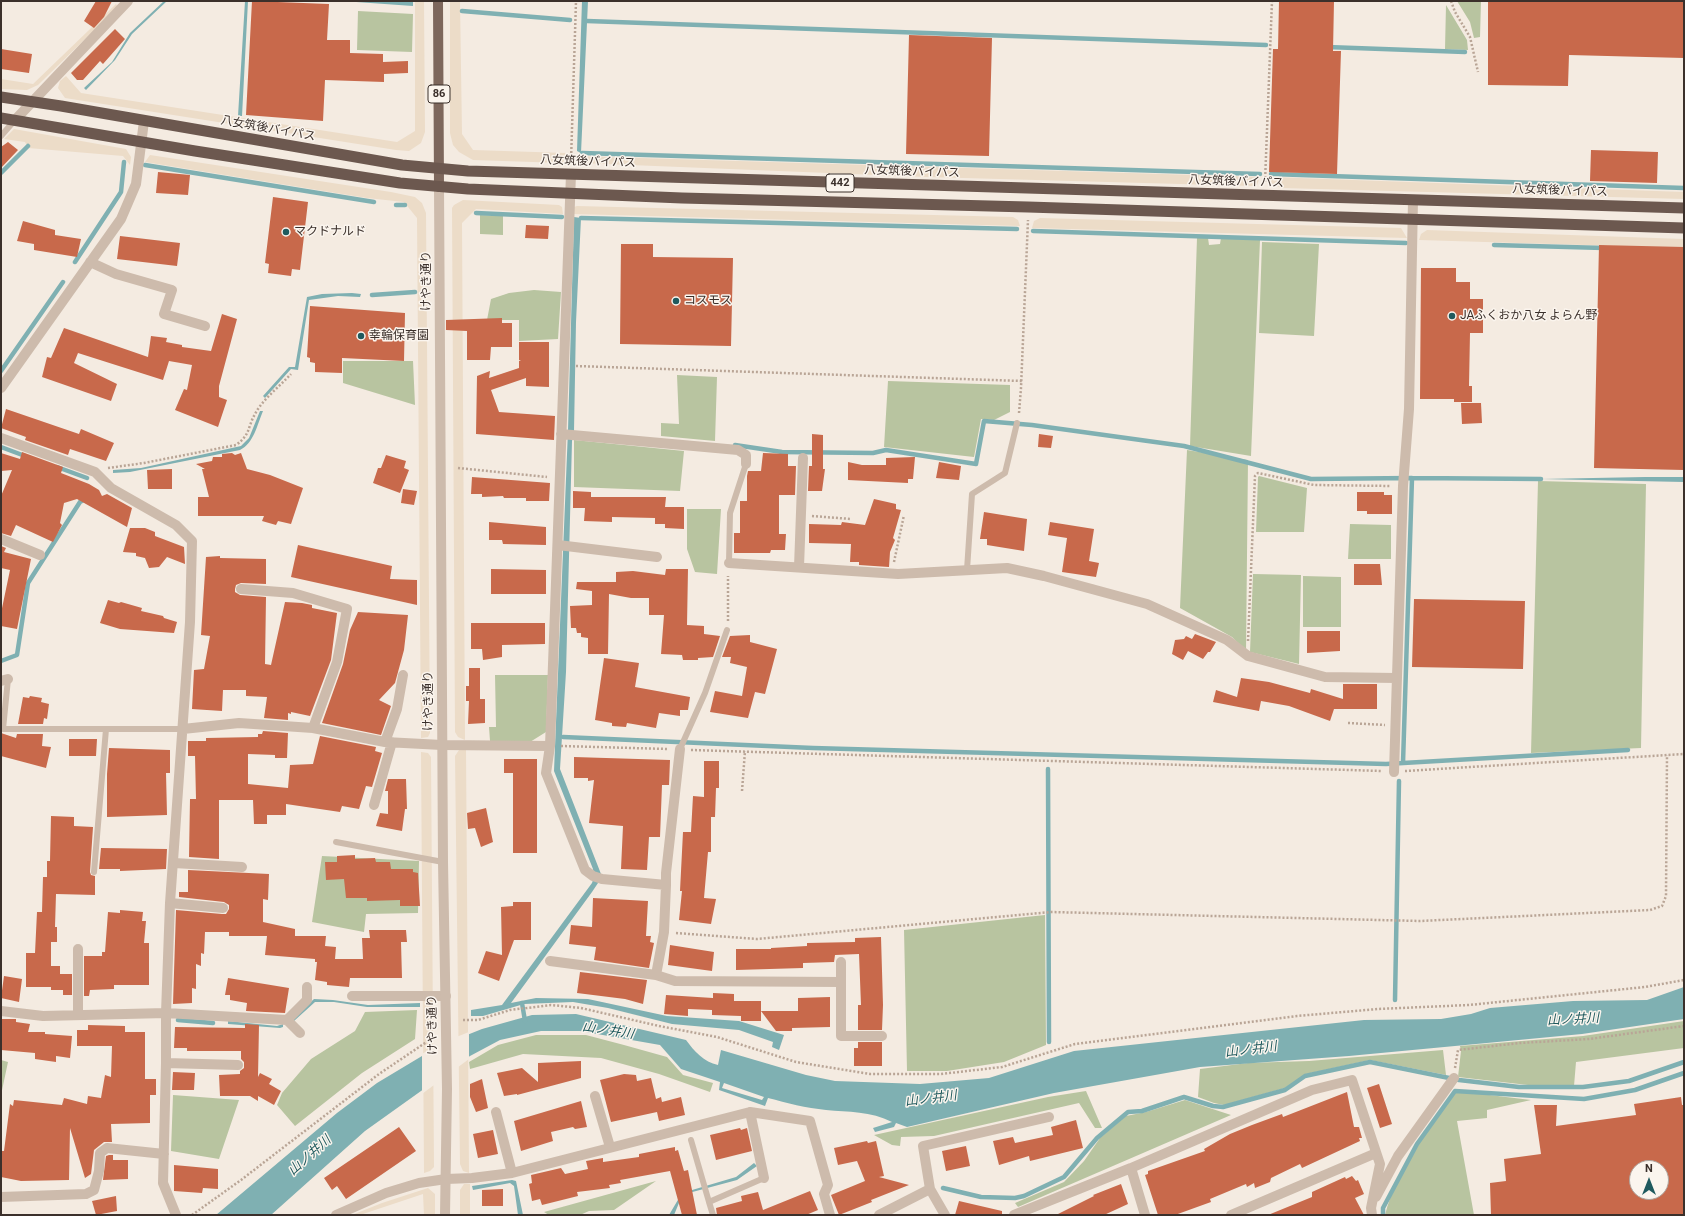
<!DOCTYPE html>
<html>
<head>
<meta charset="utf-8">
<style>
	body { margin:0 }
	#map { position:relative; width:1685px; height:1216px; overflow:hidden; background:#f4ebe1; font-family:Roboto,sans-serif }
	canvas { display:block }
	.frame { position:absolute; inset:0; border:2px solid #3b302b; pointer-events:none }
	.north { position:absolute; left:1629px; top:1160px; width:40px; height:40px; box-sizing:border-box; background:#fbf5ee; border:1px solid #aea6a0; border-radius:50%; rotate:0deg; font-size:11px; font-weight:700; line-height:16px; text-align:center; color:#3b302b }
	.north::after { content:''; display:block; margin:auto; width:14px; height:18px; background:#1f5a5e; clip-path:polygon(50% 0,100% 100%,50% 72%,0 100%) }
</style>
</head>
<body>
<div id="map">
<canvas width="1685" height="1216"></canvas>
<div class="frame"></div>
<div class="north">N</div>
</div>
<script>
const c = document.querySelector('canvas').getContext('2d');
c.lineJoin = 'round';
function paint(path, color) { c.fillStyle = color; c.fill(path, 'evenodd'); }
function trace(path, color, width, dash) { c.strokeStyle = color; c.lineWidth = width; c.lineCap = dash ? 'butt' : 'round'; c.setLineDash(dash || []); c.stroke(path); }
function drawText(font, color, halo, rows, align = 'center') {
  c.font = font + ' Roboto,"Noto Sans JP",sans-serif'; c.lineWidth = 3; c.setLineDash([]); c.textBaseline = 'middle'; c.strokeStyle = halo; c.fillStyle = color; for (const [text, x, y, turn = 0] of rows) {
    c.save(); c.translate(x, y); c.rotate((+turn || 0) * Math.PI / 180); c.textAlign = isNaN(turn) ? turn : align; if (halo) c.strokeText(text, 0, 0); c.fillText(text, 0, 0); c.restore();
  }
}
paint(new Path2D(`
	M1457,1H1481L1480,37L1474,38L1470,22Z
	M1446,5L1467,40L1468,50L1445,49Z
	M358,11L413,14L412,52L357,50Z
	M480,215L503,216V235L480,234Z
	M1197,238H1208L1209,245L1220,244L1221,238L1260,240L1251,456L1190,446Z
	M1262,242L1319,244L1314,336L1259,333Z
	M534,290L561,292L558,339L519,341V320H487L491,299L509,293Z
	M343,361H413L415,405L343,383Z
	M677,375L717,377L715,441L661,436V423L679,424Z
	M888,381L1010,385V412L994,420L981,419L974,457L884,447Z
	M574,440L684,451L680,491L574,487Z
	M1187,450L1248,460L1246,651L1232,637L1180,608Z
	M1259,476L1307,488L1304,532H1256L1258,477Z
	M1538,481L1646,484L1641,748L1531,753Z
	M687,509H721L717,574L695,572L687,549Z
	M1350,524L1391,525V559H1348Z
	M1253,574L1301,575L1299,664L1250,652Z
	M1303,576L1341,577V627H1303Z
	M495,675H548L546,732L530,742L490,741L489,727H496Z
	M322,856L419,861L418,913L366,914L364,932L312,922Z
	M1045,915L1046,1045L1004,1062L947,1071H907L904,930Z
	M417,1010L415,1039L362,1073L295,1126L277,1105L282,1093L311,1059L355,1031L365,1012Z
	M1684,1021V1048L1576,1062L1574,1086L1528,1085L1458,1077L1461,1051L1460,1046L1583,1036Z
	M536,1035H586L624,1045L667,1057L683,1075L713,1083L710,1092L659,1074L601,1058L523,1054L470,1069L469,1062L498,1045Z
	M1443,1050L1446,1075L1370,1060L1306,1074L1285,1088L1224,1105L1214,1103L1198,1097L1200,1069L1248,1063L1309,1061Z
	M1,1060L8,1062L1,1095Z
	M1086,1091L1102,1128H1095L1079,1103L934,1136L901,1137L900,1146L892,1145L874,1135L1048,1097Z
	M1456,1091L1531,1100L1487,1110V1118L1457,1121L1474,1215H1385C1397,1169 1428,1129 1456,1091Z
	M173,1095L239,1100L219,1159L171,1151Z
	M1185,1100L1231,1115L1018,1207L1015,1203L1064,1182L1084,1161L1100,1138L1126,1116L1146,1112Z
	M656,1181L614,1210L589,1211L580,1215H549L544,1212Z`), '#b8c4a0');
paint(new Path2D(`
	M415,1H424L425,132L421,143L409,151L396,150L65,98L58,88L60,81L66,76L81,93L397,142L415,131Z
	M450,1H460L462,134L473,150L566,153L563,163L473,160L459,152L453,145L450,133Z
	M116,4L118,7L38,85L27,90L1,89V79L33,84Z
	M14,129L126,149L131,157L130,165L123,156L28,148L25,142L4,139Z
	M150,155L391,192L415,197L422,203L426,213L430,733L428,737L421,738L417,218L404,202L367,198L145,162Z
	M575,156L1260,177L1257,185L1253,186L927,177L581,163L577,161Z
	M1271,177L1684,192V199L1281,188L1271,183Z
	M463,200L559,205L562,207L563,214L476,209L462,223L465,740L458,737L455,732L452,208L454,205Z
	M577,206L1013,217L1018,220L1020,226L573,214L574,207Z
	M1040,218L1401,228L1407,238L1032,228L1034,221Z
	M1427,230L1684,239V248L1419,240L1421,234Z
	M466,749L469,1173L463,1171L460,1164L455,756L459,750Z
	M421,752L428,753L431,757L434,1167L430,1171L424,1173Z
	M464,1184H470V1215H460V1190Z
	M428,1188L435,1194V1215H424L423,1194L360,1215H352L382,1203Z`), '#ecdcc8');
paint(new Path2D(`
	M164,1H167L132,34L115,60L86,90L84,88L112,62L130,33Z
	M245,1H248L242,116H238Z
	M342,1L413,2V6Z
	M582,1H588L581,153L577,151Z
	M574,217L581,218L576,322L574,431L572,441L566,672L560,769L601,874L598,883L592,892L511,1003L536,998L588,999L667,1016L739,1021L784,1035L779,1050L772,1047L773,1042L739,1030L672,1024L608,1008L573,1002L524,1004L483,1016H471V1010L502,1005L592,883L594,877L593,869L554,771L568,430Z
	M352,293L361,294L360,297L338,296L309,300L298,370L291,369L265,398L263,396L289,367H295L307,297L322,294Z
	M260,411H263C257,425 254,443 240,450L130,472L113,473V470L141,468L241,446L249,438Z
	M1645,477H1684V482L1541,479Z
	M1684,987V1019L1582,1034L1349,1056L1200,1067L1054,1093L907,1127L896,1123L894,1127L875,1132L873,1128L892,1122C871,1111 848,1112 826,1110C806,1108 787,1103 768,1098L765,1106L719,1090L720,1082L681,1069L660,1045L580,1031H541L500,1040L470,1056L365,1131L271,1215H216L337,1113L377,1083L437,1047L482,1029L532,1015L576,1014L686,1040C694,1051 704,1062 718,1065L721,1050L806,1075L835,1081L920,1084L989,1078L1074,1051L1364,1020L1441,1019L1471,1014L1490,1008L1573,1001L1647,1000ZM724,1083L764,1097L762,1100L722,1088Z
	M314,999L333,1000L368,1005L420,1003V1007H367L334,1002H315L294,1021L293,1019Z
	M228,1021L277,1026L283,1024V1027L280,1028L228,1024Z
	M754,1163L757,1166L737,1180L685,1194L681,1198L674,1215H669L682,1193L736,1177Z
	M512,1180L516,1181L523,1215H518L514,1186L510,1183L473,1190L472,1186Z`), '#7fb0b2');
paint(new Path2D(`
	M469,1032V1059L422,1094V1054L436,1045Z`), '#f4ebe1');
trace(new Path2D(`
	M462,11L570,20
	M587,21L1266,45
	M1327,47L1465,52
	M582,153L1260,174
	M145,165L374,202
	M1,173L28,146
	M1271,174L1684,188
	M396,205H405
	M476,213L562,217
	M581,218L1017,229
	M1033,231L1406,243
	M1494,245L1604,248
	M75,262L121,192L124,162
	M372,295L415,292
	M1,371L63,282
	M735,445L782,452L873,453L886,450L976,464L984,421L1032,425L1184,446L1311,479L1412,478
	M1,447L25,456
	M57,467L87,478
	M1,661L17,655L28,583L80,502L85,499
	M563,737L813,748L1386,764L1628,750
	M1403,763L1412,478L1541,479
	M1048,769L1049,1042
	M1395,1000L1399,781
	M522,1003L525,1021
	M178,1020L213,1023
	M943,1188L981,1197L1015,1198L1024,1196L1064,1177L1097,1138L1128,1112L1142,1111L1184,1097L1213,1106L1223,1107L1285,1090L1305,1076L1370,1062L1459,1080L1519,1087H1583L1629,1081L1684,1062
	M1383,1215V1208L1417,1144L1455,1091L1584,1099L1635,1090L1684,1073`), '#7fb0b2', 4.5);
paint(new Path2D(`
	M96,1H112L104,17L94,28L84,21Z
	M252,1L329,4L327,40H350V53L383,54V62L408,61V73L384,74V82L325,80L323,121L246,115Z
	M1279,1H1334L1333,51H1341L1337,174L1269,172L1273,49H1278Z
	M1488,1H1684V58L1569,55L1568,86L1488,85Z
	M115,29L125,39L103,64L100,61L83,80H77L71,73Z
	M909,35L992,38L989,156L906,154Z
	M1,49L32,54L29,73L1,69Z
	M8,142L18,150L1,168V147Z
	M1591,150L1658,152L1657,183L1590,181Z
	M158,172L190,175L188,195L156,193Z
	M273,197L308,202L300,270L292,269L291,276L268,273L269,264L265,263Z
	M23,221L55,230V235L81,239L77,257L34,250V244L17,241Z
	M526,225L549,226L548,239L525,238Z
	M120,236L180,243L177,266L117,259Z
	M621,244H653V257L733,258L731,346L620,344Z
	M1599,245L1684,247V470L1594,468Z
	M1421,268H1456V282H1470V299H1483V333H1470L1469,386H1472V402H1454V399H1420Z
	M310,306L405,313L404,361L342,358V373L315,372V363L310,362V358L307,357Z
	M222,314L237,319L219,386V397L227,400L218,427L175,410L184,389L187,390L192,365L169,361L163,380L78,353L74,363L117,384L111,401L42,377L47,357L51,358L64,328L148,357L151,336L167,338L166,342L182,345V347L211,351Z
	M502,318V323H512V347H491L490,360H467V331L446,330V320Z
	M519,342H549V387L526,386V378L491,390L499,412L555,416L554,440L476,434L477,376L490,371L489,378L519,368V361L521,360H519Z
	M1461,403H1481L1482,423L1462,424Z
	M6,409L79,434L81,429L114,443L106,461L70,449L68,455L25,440L26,437L1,428Z
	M812,434L823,435V469H825L822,491H808L809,466H812Z
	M1039,434L1053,436L1051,448L1038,447Z
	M22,452L63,467L61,473L89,484L99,490L102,496L107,494L132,508L127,527L77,499L64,503L60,523L62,525L53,542L16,525L11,536L1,533V496L12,470L1,471V453L20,459Z
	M232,453L235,455L241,453L247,469L270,475L303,488L291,524L278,521L276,525L262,521L264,516H198V497H209L202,469H205L196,464L212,461L213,457H222V454Z
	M763,453L788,454V466H796L795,495H779V534H786L785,550H771L770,553H734V533H740V501H747V476L748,471H761Z
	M386,455L406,461L404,468L409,470L400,493L373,483L378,468H381Z
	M915,457L913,479H908V483L848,480V462L862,465H886V458Z
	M939,462L961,466L959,480L936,478Z
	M172,469V489H148L147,470Z
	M472,477L550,483L549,501H526V498H504L503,496L482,497V494H471Z
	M403,489L417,491L414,505L401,503Z
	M573,491L591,492V497H666L665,507H684V529L665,528V524H655V518L612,517V522L584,521L585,508H573Z
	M1357,492H1384V495H1392V514H1367V511H1357Z
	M874,499L896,504V509L901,510L893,538L895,540L890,552L889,567L859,565V562H850L851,544L809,543V524L841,525L842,522L865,525Z
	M984,512L1027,519L1024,551L987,545V539H980Z
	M489,522L546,527V545L503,544L502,540H489Z
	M1050,522L1094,529L1089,561L1099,563L1096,577L1062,572L1067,538L1048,535Z
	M130,528H145L155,532V536L184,547L185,564L167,557L159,567L149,568L145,558L136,556V553L123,552Z
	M298,545L392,566L390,579L417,580V605L291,577Z
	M1,546L6,548L4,552L31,559L17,629L1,626V613L10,570L1,568Z
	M220,556V558L266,559V584L241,583L236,585L235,589V592L240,595L266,597L265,664L271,665L285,602L302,603L312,605V608L337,613L331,660L310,716L291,712V714L288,713V720L264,718L267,697L246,696V690H223L222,711L192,709L194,670L204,669L210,636L201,635L206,557Z
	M1354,564H1380L1382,585H1354Z
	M491,569L546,570V594H491Z
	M666,569H688L687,625L704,626V634L720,636L713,657L698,658V660H683L682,655L661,654L664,615H649V598H631L609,594L608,654H588V638L581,637V633H577L576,628H571L570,606L592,605V591L576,589L577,582H616V572L633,571L665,575Z
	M1414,599L1525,601L1523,669L1412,667Z
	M108,600L119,603L121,602L142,608L141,611L163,616L164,618L177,622L174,633L120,629L100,623Z
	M358,612L408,615L404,650L395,683L379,700L391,706L381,735L322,723L343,664L350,630Z
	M471,623H545V644L502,645V657L483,660L482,649H471Z
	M1307,631H1340V651L1307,653Z
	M1195,634L1216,642L1210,652H1208L1203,659L1188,651L1183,660L1172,654L1175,640L1184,639L1186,636L1192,639Z
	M750,635V642L777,649L765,694L755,692L748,718L710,712L715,691L742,696L747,667L730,663L731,657H722L730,636Z
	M604,658L639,663L635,687L690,697L688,710H680V716L659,713L656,728L627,723L626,727L612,726V723L595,720Z
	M469,668H480V699H485V723L468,724L469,701H466V686H469Z
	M1241,678L1269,682L1310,693L1311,689L1343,699V684H1377V709H1334L1330,721L1289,706L1261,701L1259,711L1213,702L1216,690L1237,697Z
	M30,696L42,698L41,702L49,704L47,719L44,718L43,724H18L23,697L29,698Z
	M263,731L288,733L287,758H275V755L248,754V784L288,788L290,765L313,764L320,736L376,747L375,751L382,753L372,787L366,786L359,809L342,806L340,812L286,804V815H267V824H254L253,800H219V859L189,857L190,799H196L195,756H188V741H206V738L258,737V734H262Z
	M1,733L16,738L17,734H43L42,746L51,747L46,768L1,756Z
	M69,739H97L96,756H69Z
	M109,748L170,750V773H166L167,815L107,817V774Z
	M574,757L670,760L669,785H662L660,837H649L647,870L621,869L623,826L589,823L594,780L588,781V778H574Z
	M504,759H537V853H513V773H504Z
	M704,761H719V788H716L715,817H711V852H708L704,898L716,899L711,924L679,920L682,891H680L683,832H691L693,796L704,797Z
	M388,779H406L407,809H405L402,831L376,826L380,813L388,814V791H385Z
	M486,808L493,842L481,847L475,828L468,829L467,813Z
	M51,816L74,817V826L93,827L90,872L91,875L95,876V895L56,894L55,927H57V942H51V966H60V974H72V995H63V990H51V987H26V953H35L37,912H42L43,877H47V861H50Z
	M101,848L167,849L166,869L120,871V869H99Z
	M355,855V859L375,858L376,862H390L391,869H413V872L418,873L420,906H400V900L367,901V898H346L344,879L326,880L325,862H337V856Z
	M188,870L269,874L268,900L263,899V922L295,929V936H326L325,946L336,947L335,959H363L362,938H370L369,930H406L407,942H401L402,978H350L349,987L327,985V982L315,980L317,962H315V959L265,955L267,936H229V932H205L204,954L201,953V966L196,964V989L192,988V1003L173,1004L176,910L222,914H226L229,909V905L224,902L179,897V892H188Z
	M593,898L648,901L646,936H651L650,942L654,943L649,968L594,960L596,947L569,944L571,925L592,927Z
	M513,902H531V940H514L499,981L478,973L486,951L502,955L501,907L513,906Z
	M120,910L143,912L142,921H146L144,943H149V985H114V989L90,990L89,996H84V956H102V952H105L108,912L120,913Z
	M881,937L883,1005L882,1030H858V1005H861L859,954L835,955L834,962L803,963V968L736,970V949H771V948L807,946V943L855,942V938Z
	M670,945L714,952L712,971L668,965Z
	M580,972L647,980L643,1004L625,999L577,993Z
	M4,976L22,979L19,1002L1,998Z
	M228,978L289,988L285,1013L246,1011L247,1003L230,1000V995H225Z
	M713,993L734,994V1001H761V1021H741V1016L712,1015V1010L688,1009V1016L664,1014L666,995L713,998Z
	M830,997V1027L792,1028V1031H776L761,1011H798V998Z
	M1,1019H16V1022L30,1024L28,1032H45V1034L72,1036L70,1058L56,1056V1062L35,1059V1053L1,1050Z
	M245,1024L259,1025L258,1077L260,1073L272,1079L269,1084L281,1091L274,1105L258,1096V1101L250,1096H220L219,1075L240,1074V1071L244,1068V1062L241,1059V1051H187V1048H174L175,1027L245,1028Z
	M88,1025L125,1026V1032H145V1079H156V1095H150V1123L111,1124L112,1142H104L94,1150L91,1174L85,1178L70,1128L69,1180L21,1181L1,1177V1151H4L10,1104L13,1106L14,1100L62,1105L64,1098L87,1104L88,1096L101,1098L105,1075L111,1077L112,1046H77V1030H88Z
	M858,1042H882V1066H854V1048H858Z
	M581,1061V1078L517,1095V1094L504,1096L497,1073L522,1068L538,1082V1063Z
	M173,1072L195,1073L194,1090H172Z
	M624,1074L636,1075L637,1081L651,1078L656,1099L661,1097L662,1102L681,1097L685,1115L659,1121L657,1112L611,1122L600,1080Z
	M482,1079L488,1108L476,1112L470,1097V1084Z
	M1379,1084L1392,1124L1380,1128L1367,1088Z
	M1347,1092L1354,1127H1359L1362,1138H1359L1360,1141L1302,1168L1300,1164L1271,1178L1270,1182L1255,1188L1254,1183L1247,1187L1246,1184L1210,1199L1211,1202L1175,1215H1158L1145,1175L1148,1174V1171L1205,1151L1204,1149L1230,1134L1252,1125L1282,1114L1283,1117Z
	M1681,1097L1682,1105H1684V1215H1491L1490,1183L1506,1181L1504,1159L1541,1154L1534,1105H1557L1556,1126L1636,1115L1634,1104ZM1637,1168H1661V1192H1637Z
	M581,1101L587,1127L575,1129L573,1127L551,1132L553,1141L521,1151L514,1121Z
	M1076,1120L1083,1148L1030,1161L1029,1156L999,1165L993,1141L1013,1137L1015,1143L1053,1135L1051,1127Z
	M399,1127L416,1151L346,1199L337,1186L332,1190L324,1178Z
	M740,1128L741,1130L747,1128L752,1151L716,1160L710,1135Z
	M493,1130L498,1154L478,1158L473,1134Z
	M867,1141L868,1143L876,1141L884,1176L879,1177L909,1185L871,1200L872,1202L839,1215L831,1195L865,1181L857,1161L838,1165L834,1148Z
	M966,1146L970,1166L946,1171L942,1151Z
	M675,1147V1151L678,1150L684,1171L688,1170L697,1215H682L670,1171L620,1180L621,1183L609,1185L610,1188L577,1192L578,1196L542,1205L540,1199L532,1201L529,1184L532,1183L531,1175L561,1168L565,1174L588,1169L586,1161L603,1158V1162L639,1157V1154Z
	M109,1155H113V1160H128V1179L103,1180L106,1156Z
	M174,1165L218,1169V1189L203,1188L202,1193L174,1191Z
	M1352,1176L1356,1181L1358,1180L1364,1194L1355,1198L1364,1215H1268L1312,1197V1192L1345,1177L1346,1179Z
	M1121,1184L1128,1204L1104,1215H1056L1094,1196L1093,1195Z
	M503,1189V1206H482V1190Z
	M810,1191L818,1210L806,1215H717L716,1208L742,1201L741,1196L758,1192L763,1210Z
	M116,1196L117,1211L96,1215L92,1201Z
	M959,1201L1002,1211V1215H955Z`), '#c8694b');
trace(new Path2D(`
	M1451,1L1455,12L1470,37L1478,72
	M571,161L576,1
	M1265,182L1272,1
	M576,366L1022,381
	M1019,413L1021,388L1028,220
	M108,468L144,463L236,445C251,434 247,428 255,414C263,399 279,387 291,374
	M458,468L547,477
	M812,516L851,519
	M894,562L904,515
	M728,621V576
	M1248,641L1255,476L1258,473L1314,485L1391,486
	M1348,723L1385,725
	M561,746L668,749
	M691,750L1382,771
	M1405,771L1684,754
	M742,791L745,751
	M676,933L757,939L1051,912L1420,921L1650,910L1662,906L1666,896L1667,755
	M463,1020H478L510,1010L551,1005L581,1008L659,1026L717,1037L796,1062L870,1074H941L1002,1067L1075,1044L1297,1016L1378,1009L1469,1005L1645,987L1684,980
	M1455,1068L1458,1050L1520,1043L1589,1039L1684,1026
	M192,1215L241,1180L379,1074L428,1041`), '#b9a596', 2.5, [2, 2]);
trace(new Path2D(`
	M1,136L15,120
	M729,563L730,513L746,464
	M967,570L972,494L1005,473L1017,423
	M8,679L3,729H183
	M680,749L705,693L727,630
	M336,842L443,862
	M94,872L106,729
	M691,1140L709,1202
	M713,1215L709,1202L764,1178`), '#cdbbac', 6);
trace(new Path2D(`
	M15,120L128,1
	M571,174L550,746L546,773L585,870L593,876L602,879L666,885L664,932L656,975
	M90,262L116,274L172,290L164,314L205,326
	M1,388L121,219L136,184L144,121
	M561,434L738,450L746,455V464
	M1,438L95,472L111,488L176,525L192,541L190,622L170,903L166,1013V1063L163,1183L176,1215
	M1,539L40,555
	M558,545L657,557
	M729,563L898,574L1007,568L1044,576L1147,604L1227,640L1248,656L1325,677L1396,678
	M799,567L803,458
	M241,589L293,593L347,609L337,662L313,728
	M1,681L8,679
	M183,729L239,723L313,728L385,742L442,745L550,746
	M385,742L397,709L403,675
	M1394,772L1403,486L1409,409L1413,200
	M374,805L392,742
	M174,863L242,867
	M666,885V873L680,749
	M170,903L223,908
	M78,949V1015
	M550,961L656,975L675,981L841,982V1036H882
	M841,962V982
	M352,996H446
	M1,1011L43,1016L166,1013L287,1020L307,1000V987
	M287,1020L300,1033
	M166,1063L238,1065
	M595,1096L610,1147
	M496,1112L512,1173
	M750,1112L764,1178
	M1131,1168L1145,1215
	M1,1197L86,1194L94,1190L99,1171L100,1153L107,1148L164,1154
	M1376,1197L1398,1156L1454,1078
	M336,1215L386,1193L419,1183L446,1179L472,1178L512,1173L750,1112L810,1121L828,1185L824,1194L830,1215
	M879,1215L930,1189
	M945,1215L930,1189L923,1146L1049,1117
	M1014,1215L1131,1168L1312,1090L1352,1080L1380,1164L1371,1208L1372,1215
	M1231,1215L1376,1153`), '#cdbbac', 10);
trace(new Path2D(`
	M439,187L443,862L447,1089L445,1215`), '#cdbbac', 10);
trace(new Path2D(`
	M438,1L439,187`), '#7d675c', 10);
trace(new Path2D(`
	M1,97L61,106L402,165L468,171L1684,208
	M1,118L195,151L400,183L468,189L682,198L1028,207L1684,228`), '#6c584f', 11);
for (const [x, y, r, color] of [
	[286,232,4,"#1f5a5e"],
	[676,301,4,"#1f5a5e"],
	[1452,316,4,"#1f5a5e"],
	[361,336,4,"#1f5a5e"]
]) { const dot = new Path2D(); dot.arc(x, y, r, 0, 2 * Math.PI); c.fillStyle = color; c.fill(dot); trace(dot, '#fbf5ee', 1.5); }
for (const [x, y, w] of [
	[439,94,22],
	[840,183,28]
]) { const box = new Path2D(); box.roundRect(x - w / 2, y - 9, w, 18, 3); c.fillStyle = '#fbf5ee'; c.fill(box); trace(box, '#3b302b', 1); }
drawText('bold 11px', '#3b302b', null, [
	["86",439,94],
	["442",840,183]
]);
drawText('12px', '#3b302b', '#fbf5ee', [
	["八女筑後バイパス",268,129,10],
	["八女筑後バイパス",588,162,2],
	["八女筑後バイパス",912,172,2],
	["八女筑後バイパス",1236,182,2],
	["八女筑後バイパス",1560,191,2],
	["けやき通り",427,281,-90],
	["けやき通り",429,701,-90],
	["けやき通り",433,1025,-91]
]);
drawText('12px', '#3b302b', '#fbf5ee', [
	["マクドナルド",294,232],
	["コスモス",684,301],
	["JAふくおか八女 よらん野",1460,316],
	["幸輪保育園",369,336]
], 'left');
drawText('italic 13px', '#1f5a5e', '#fbf5ee', [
	["山ノ井川",1573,1020,-3],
	["山ノ井川",608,1031,9],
	["山ノ井川",1251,1050,-7],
	["山ノ井川",931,1099,-7],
	["山ノ井川",310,1156,-42]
]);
</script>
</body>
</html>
